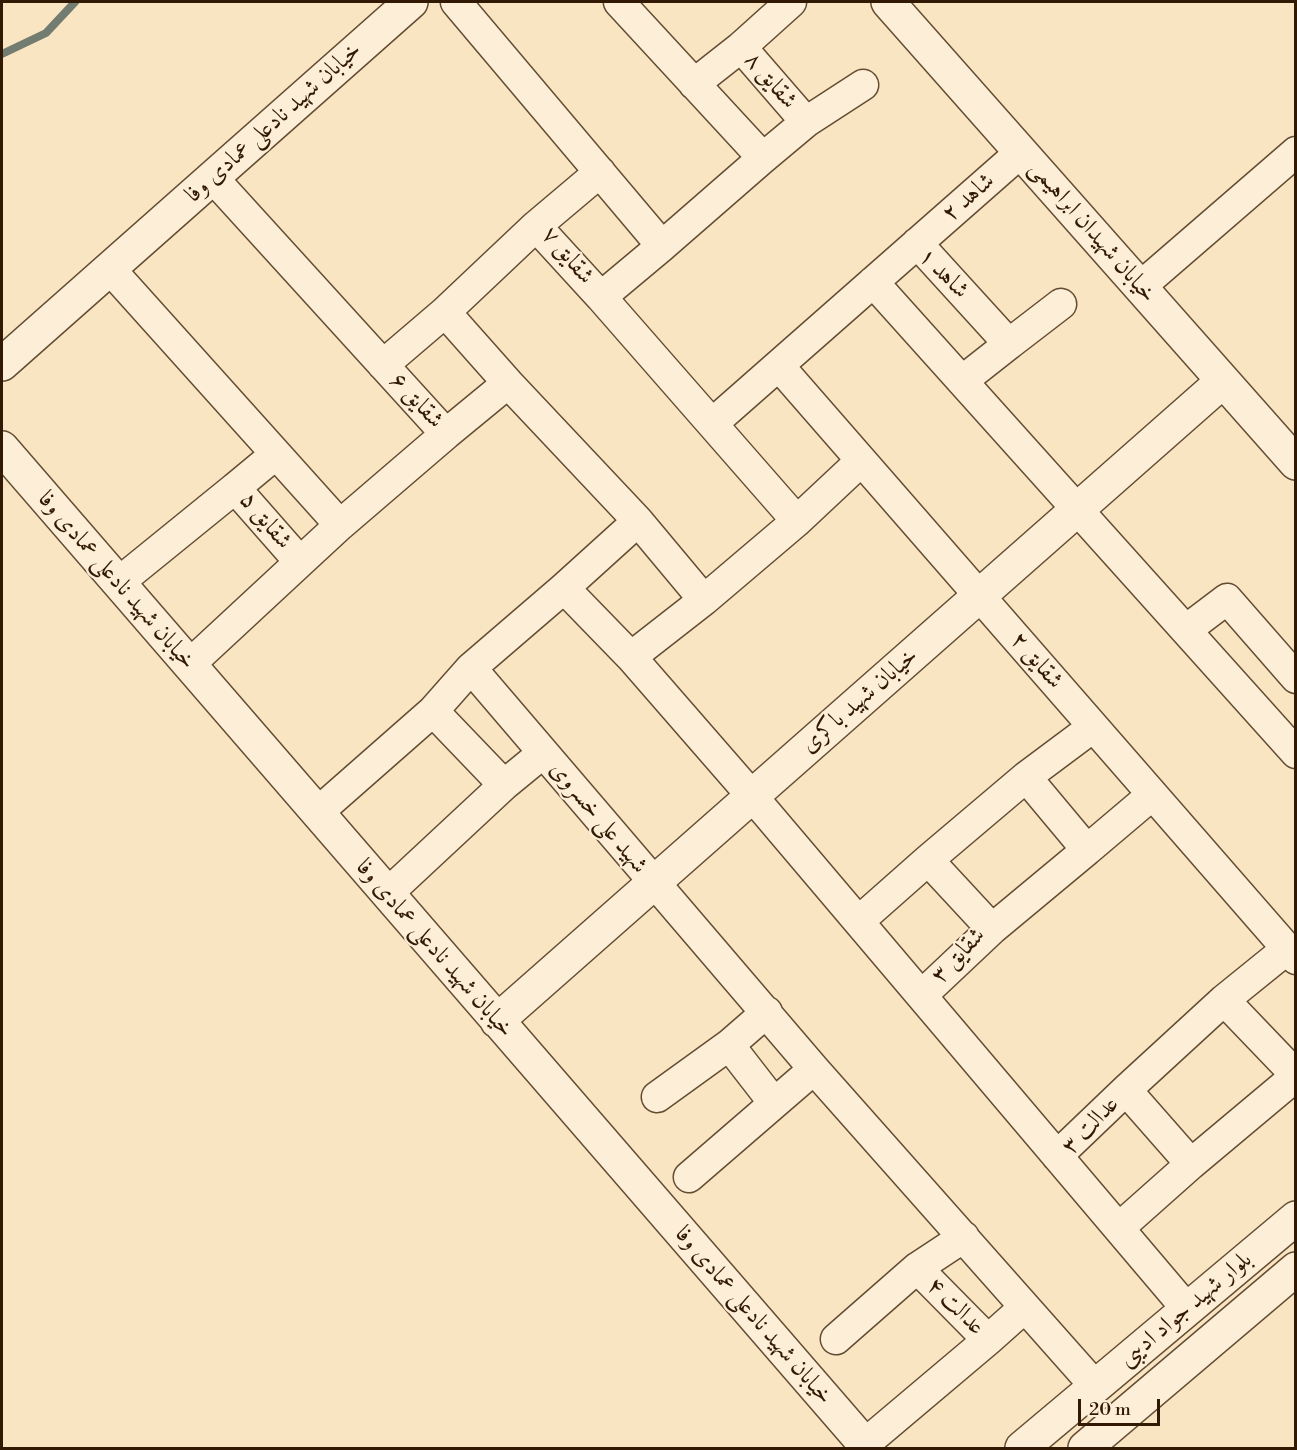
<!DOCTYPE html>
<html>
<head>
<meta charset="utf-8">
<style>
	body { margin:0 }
	#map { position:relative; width:1297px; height:1450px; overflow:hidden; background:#fae5c2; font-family:"Libre Bodoni",serif }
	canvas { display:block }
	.frame { position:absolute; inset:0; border:3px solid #311903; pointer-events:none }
	.scale { position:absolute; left:1078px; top:1399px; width:82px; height:27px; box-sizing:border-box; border:3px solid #311903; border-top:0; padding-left:8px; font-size:18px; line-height:21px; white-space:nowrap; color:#311903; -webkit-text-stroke:4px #fceed7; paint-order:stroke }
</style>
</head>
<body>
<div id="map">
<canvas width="1297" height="1450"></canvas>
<div class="frame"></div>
<div class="scale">20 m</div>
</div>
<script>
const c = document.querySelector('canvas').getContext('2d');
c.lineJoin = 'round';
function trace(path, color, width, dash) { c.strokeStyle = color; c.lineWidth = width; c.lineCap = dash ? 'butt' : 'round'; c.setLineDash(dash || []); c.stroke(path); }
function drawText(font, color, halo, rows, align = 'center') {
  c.font = font + ' "Libre Bodoni",Amiri,serif'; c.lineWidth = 4.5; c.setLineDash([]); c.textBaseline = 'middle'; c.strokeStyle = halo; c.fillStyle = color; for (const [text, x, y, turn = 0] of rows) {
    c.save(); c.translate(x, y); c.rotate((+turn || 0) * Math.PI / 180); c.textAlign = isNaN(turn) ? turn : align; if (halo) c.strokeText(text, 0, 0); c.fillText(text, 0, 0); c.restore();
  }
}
trace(new Path2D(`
	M2,54L46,33L75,2`), '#737c70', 8);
const minor = new Path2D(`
	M456,2L662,246L601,297L536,226L600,172
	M619,2L763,158L806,122L741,47L694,84
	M741,47L791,2
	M806,122L863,85
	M213,178L446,434L508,383L445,312L383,365
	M917,243L1009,344L962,381
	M662,246L763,158
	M110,269L340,525L300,562L235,488L276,454
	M873,282L1296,753
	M1140,287L1296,152
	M601,297L797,521L861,461
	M445,312L536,226
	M1009,344L1061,304
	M779,366L1296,959
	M508,383L638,521
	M713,423L1021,152
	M340,525L446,434
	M118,583L235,488
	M704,600L797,521
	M1186,630L1227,599L1296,678
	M631,657L704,600L638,521L564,588L631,657L752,796L1187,1309
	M189,665L300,562
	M471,668L564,588
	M1093,727L1026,777L1087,850L1152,795
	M543,753L504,785L433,711L471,668L814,1069L1095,1386
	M317,813L433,711
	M928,860L1026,777
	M387,894L504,785
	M859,921L928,860L992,929L922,995
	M992,929L1087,850
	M1287,949L1224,1000L1296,1075
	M767,1012L729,1045L774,1103
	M1126,1090L1224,1000
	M657,1097L729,1045
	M1057,1156L1126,1090L1191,1164L1119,1228
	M1191,1164L1296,1076
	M689,1177L814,1069
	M964,1237L917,1268L988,1340L1025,1307
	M836,1339L917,1268
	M860,1448L988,1340`);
const tertiary = new Path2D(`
	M888,2L1296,463
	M2,364L411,2
	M2,448L868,1448
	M497,1021L1223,381
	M1022,1448L1296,1218
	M1085,1448L1296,1269`);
trace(minor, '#634c33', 33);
trace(tertiary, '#634c33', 36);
trace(minor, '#fceed7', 30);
trace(tertiary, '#fceed7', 33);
drawText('24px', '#311903', '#fceed7', [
	["شقایق ۸",770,81,49],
	["خیابان شهید نادعلی عمادی وفا",274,123,-42],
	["شاهد ۲",969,198,-41],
	["خیابان شهیدان ابراهیمی",1092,232,49],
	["شقایق ۷",567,256,50],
	["شاهد ۱",943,274,45],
	["شقایق ۶",416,401,47],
	["شقایق ۵",265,521,50],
	["خیابان شهید نادعلی عمادی وفا",116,581,49],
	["شقایق ۲",1036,661,49],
	["خیابان شهید باکری",860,701,-41],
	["شهید علی خسروی",598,818,50],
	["خیابان شهید نادعلی عمادی وفا",434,949,49],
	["شقایق ۳",959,956,-47],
	["عدالت ۳",1091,1126,-46],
	["عدالت ۴",955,1307,45],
	["بلوار شهید جواد ادیبی",1186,1310,-40],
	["خیابان شهید نادعلی عمادی وفا",753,1316,49]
]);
</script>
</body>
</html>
